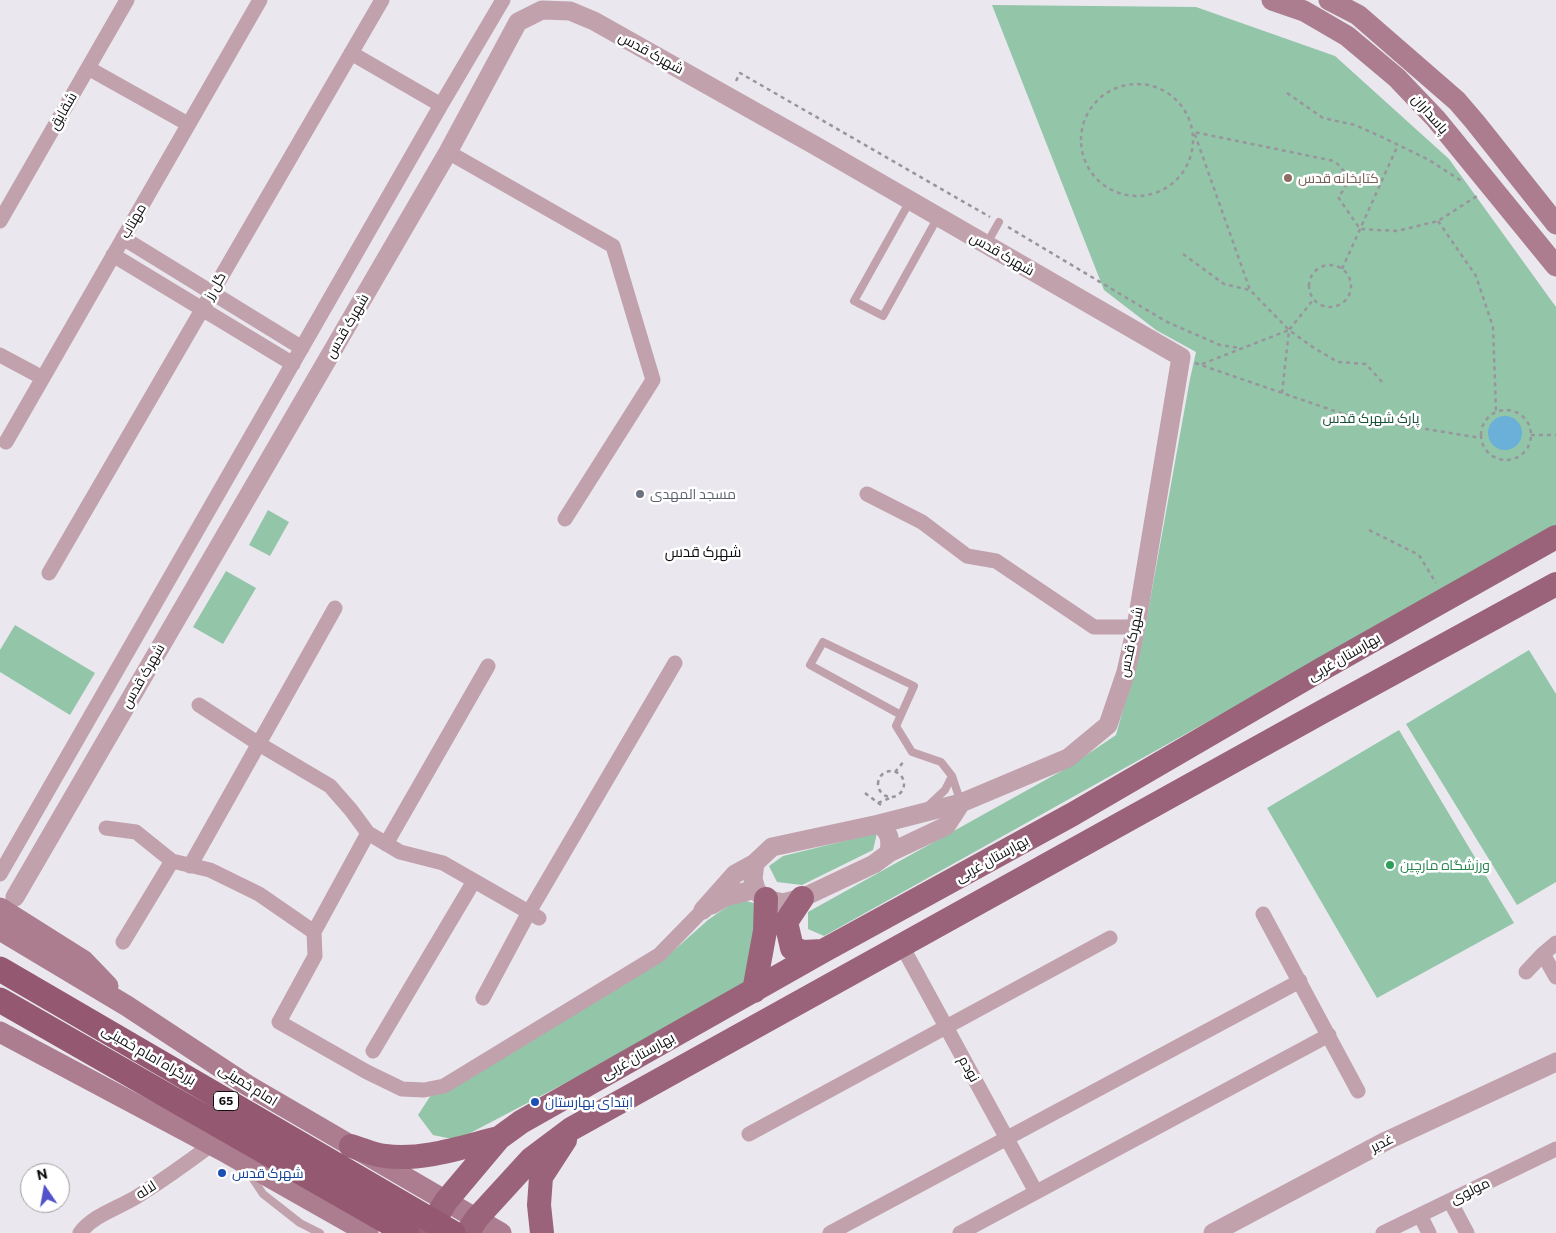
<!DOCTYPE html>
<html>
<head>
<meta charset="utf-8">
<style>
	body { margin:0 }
	#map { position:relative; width:1556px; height:1233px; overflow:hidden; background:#eae7ef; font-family:Commissioner,sans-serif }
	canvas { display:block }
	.north { position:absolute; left:20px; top:1163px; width:50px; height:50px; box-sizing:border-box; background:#fff; border:1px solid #9f9fa0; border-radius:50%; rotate:348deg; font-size:14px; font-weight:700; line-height:20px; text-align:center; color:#0f0e11 }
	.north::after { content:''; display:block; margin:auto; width:18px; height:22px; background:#5253ca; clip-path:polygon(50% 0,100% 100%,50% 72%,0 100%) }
</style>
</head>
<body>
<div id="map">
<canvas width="1556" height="1233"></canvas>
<div class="north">N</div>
</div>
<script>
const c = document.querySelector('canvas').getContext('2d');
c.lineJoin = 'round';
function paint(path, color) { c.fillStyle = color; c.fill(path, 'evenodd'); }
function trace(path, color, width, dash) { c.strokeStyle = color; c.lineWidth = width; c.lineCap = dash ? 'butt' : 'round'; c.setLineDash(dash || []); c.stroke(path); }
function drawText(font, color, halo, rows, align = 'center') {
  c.font = font + ' Commissioner,Cairo,sans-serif'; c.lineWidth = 5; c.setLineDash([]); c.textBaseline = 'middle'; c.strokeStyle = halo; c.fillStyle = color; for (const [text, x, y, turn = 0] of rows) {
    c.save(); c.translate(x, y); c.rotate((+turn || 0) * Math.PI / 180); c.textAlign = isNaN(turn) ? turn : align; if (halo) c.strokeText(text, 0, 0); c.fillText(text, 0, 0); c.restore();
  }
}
paint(new Path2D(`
	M992,5L1196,7L1335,56L1449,159L1556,307V527L824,936L808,929V912L1067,768L1116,735L1144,634L1190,379L1196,352L1156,330L1104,290Z
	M268,510L289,522L270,556L249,545Z
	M226,571L256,588L223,644L193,627Z
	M15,625L95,673L70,715L0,672V650Z
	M1529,650L1556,694V882L1517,905L1406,724Z
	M1399,730L1514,923L1377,998L1267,808Z
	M877,833L873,850L802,885L777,882L769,866L783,856Z
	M738,899L758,904L748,987L457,1140L433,1135L418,1115L431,1095L663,960L708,920Z`), '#93c5a9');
paint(new Path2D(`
	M1488 433a17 17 0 1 1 34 0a17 17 0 1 1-34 0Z`), '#6ab0d8');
trace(new Path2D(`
	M736,81L740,73L990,217
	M1081 140a56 56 0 1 1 112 0a56 56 0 1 1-112 0Z
	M1287,93L1323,118L1355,125L1384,138L1429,160L1463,182
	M1438,221L1476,276L1493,327L1496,411
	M1008,227L1167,322L1220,345L1240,348
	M1183,254L1224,284L1250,290
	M1309 286a21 21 0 1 1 42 0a21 21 0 1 1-42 0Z
	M1342,269L1398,145
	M1195,363L1352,417L1481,438
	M1202,364L1289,330
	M1382,382L1366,364L1338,362L1314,348L1289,330L1250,290L1194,132L1334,161C1348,172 1351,183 1338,197L1360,229L1397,231L1438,221L1477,196
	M1282,393L1289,330L1313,300
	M1481 435a25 25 0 1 1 50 0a25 25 0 1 1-50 0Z
	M1531,435H1556
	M1369,530L1419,555L1436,583
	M878 784a13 13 0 1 1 26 0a13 13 0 1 1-26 0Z
	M895,772L905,760
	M865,793L881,805
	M878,803L890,798`), '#98969c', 2.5, [4, 4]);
trace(new Path2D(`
	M910,201L854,301L883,316L938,217
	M986,245L999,222
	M901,715L810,665L823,642L914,686L896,726L912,752L941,762L952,776L961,803
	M928,806L945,790L952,776
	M249,1173L263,1194L300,1223L320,1233`), '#c1a1ac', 8);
trace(new Path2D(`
	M351,53L441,105
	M88,68L188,124
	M448,152L613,246L653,380L565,519
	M0,221L127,0
	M123,238L302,348
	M113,255L293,364
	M0,355L43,378
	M6,442L260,0
	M867,494L922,522L967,556L996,561L1094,627H1136
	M49,573L382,0
	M199,705L259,744L330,786L351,810L368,833
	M106,828L136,832L172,861L210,870L259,894L314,932
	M386,844L488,666
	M190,866L335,608
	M0,874L441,105L503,0
	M1263,914L1358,1091
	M539,918L443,863L400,852L368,833L314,932L315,956L279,1022L367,1072L402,1089L424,1090L444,1086L659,955L703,910
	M123,942L172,861
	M902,946L1036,1192
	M1543,954L1556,977
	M1526,972L1543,954L1556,943
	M483,998L529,912L675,663
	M373,1051L474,881
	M749,1134L1110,938
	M1450,1201L1467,1233
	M1420,1215L1429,1233
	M80,1233C93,1215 119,1208 138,1196C163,1180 187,1163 211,1145
	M830,1233L1300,981
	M960,1233L1329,1035
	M1383,1233L1556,1149`), '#c1a1ac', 15);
trace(new Path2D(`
	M879,824C890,833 891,839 889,853L874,864L802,898L783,903L766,899L760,895L756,889L753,879L755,863L772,847Z
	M889,853L946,826L961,803
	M15,897L448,152L518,22L542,10L570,11L594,21L816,146L1181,357L1136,627L1126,672L1108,725L1068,758L961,803L879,824
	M712,905L725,897L756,889
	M703,910L735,874L755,863
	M1213,1233L1386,1141L1556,1062`), '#c1a1ac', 19);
trace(new Path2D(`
	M1272,0L1304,11L1347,36L1397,78L1436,119L1556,266
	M1329,0L1358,15L1457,101L1475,122L1556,224
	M0,908L84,961L108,986
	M0,930L127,1006L247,1085L501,1233
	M0,1032L227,1153L368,1233`), '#ab7d8e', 21);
trace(new Path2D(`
	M802,898L786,922L792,948L803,952L823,951
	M754,991L765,931L766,899
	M351,1146C362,1149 373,1155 385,1156C423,1161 462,1147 499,1138
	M427,1233L446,1201L499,1138L521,1122L823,951L1073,814L1322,669L1556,537
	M467,1233L477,1218L531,1159L571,1129L1322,712L1556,584
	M542,1233L539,1205L541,1177L565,1140`), '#9b6379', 24);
trace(new Path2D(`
	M0,969L453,1233
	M0,1000L407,1233`), '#945870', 25);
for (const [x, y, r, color] of [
	[1288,178,5,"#8d6e63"],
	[640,494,5,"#6b7280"],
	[1390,865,5,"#2e9e5b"],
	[535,1102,5,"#1a4fb4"],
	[222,1173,5,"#1a4fb4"]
]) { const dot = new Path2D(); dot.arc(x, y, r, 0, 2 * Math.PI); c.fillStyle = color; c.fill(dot); trace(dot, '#fff', 2); }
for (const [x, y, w] of [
	[226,1101,25]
]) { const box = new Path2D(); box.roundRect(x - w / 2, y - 9.5, w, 19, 4); c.fillStyle = '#fff'; c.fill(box); trace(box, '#0f0e11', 1); }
drawText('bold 12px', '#0f0e11', null, [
	["65",226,1101]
]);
drawText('14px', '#0f0e11', '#fff', [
	["شهرک قدس",651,53,29],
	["شقايق",63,111,-60],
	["پاسداران",1430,114,49],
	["مهتاب",133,221,-60],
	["شهرک قدس",1002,254,30],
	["گل رز",215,286,-60],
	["شهرک قدس",347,326,-60],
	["شهرک قدس",1131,642,-78],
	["بهارستان غربی",1344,657,-30],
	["شهرک قدس",143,676,-60],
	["بهارستان غربی",992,859,-29],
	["بزرگراه امام خمینی",149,1055,30],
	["بهارستان غربی",638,1056,-29],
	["نودم",969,1069,61],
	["امام خمینی",248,1085,32],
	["غدیر",1382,1143,-27],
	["لاله",146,1190,-33],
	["مولوی",1470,1191,-26]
]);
drawText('14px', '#785e54', '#fff', [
	["کتابخانه قدس",1298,178]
], 'left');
drawText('14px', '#185037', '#fff', [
	["پارک شهرک قدس",1371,418]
]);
drawText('14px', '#5b616d', '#fff', [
	["مسجد المهدی",650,494]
], 'left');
drawText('14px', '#27864d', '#fff', [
	["ورزشگاه مارچین",1400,865]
], 'left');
drawText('14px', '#164399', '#fff', [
	["ابتدای بهارستان",545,1102],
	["شهرک قدس",232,1173]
], 'left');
drawText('15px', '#0f0e11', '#fff', [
	["شهرک قدس",703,552]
]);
</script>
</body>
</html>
